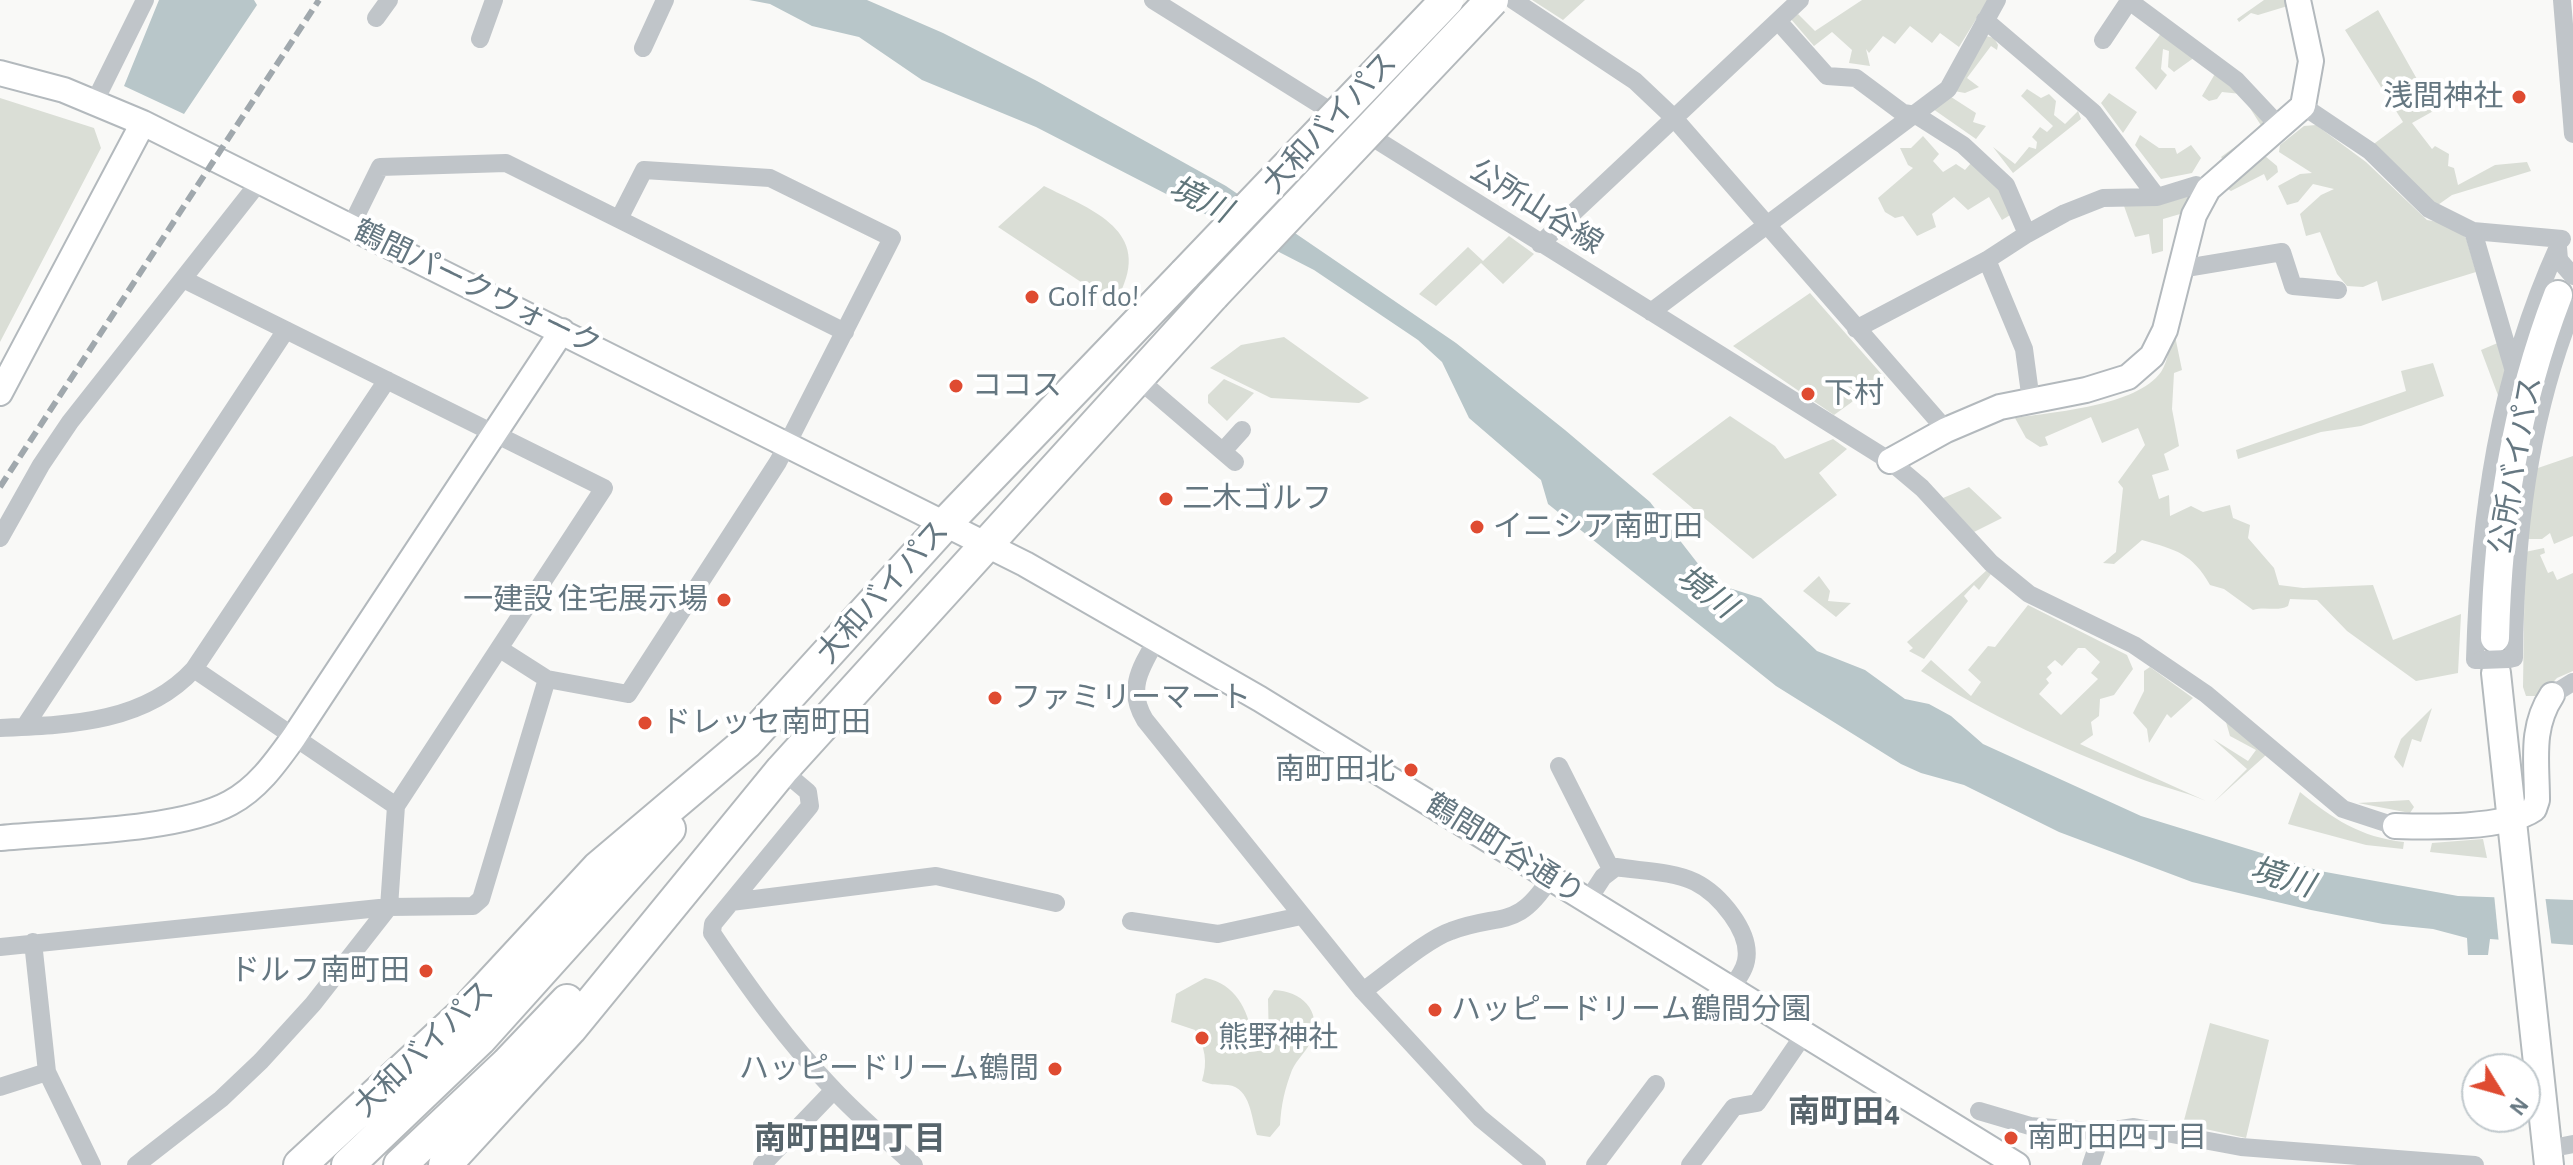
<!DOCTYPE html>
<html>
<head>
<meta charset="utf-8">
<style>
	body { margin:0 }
	#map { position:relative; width:2573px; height:1165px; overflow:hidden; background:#f9f9f7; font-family:"Alegreya Sans",sans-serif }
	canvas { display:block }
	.north { position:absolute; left:2461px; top:1053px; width:80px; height:80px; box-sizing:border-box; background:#fff; border:2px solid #c1c9cd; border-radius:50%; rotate:127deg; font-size:22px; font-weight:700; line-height:32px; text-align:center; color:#657781 }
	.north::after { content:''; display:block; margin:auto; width:28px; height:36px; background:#df4b31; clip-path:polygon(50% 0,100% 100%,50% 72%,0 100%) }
</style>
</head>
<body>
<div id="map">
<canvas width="2573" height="1165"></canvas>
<div class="north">N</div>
</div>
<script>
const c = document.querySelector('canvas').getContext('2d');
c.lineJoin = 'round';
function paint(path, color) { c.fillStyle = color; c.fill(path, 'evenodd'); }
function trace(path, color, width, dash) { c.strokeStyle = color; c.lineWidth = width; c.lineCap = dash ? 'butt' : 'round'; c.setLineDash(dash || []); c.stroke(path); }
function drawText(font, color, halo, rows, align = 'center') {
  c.font = font + ' "Alegreya Sans","Noto Sans JP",sans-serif'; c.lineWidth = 8; c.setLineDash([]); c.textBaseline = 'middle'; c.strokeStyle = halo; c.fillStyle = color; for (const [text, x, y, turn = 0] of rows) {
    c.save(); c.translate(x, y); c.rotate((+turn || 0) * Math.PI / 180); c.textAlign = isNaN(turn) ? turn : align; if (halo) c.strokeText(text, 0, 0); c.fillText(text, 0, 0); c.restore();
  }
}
paint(new Path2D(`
	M1532,0H1585L1563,20Z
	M1862,0H1988L1959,47L1940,33L1932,43L1910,26L1895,44L1883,36L1869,53L1866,49L1870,66L1849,63L1852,50L1832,32L1814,46L1790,18L1798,14L1815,31Z
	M2264,0H2288L2291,5L2258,15L2251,13L2239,22L2237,19Z
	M2378,10L2422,88L2413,95L2417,100L2428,93L2437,109L2412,123L2432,149L2435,146L2449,154L2448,166L2454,168L2458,185L2495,165L2527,162L2531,171L2452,195L2435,207L2371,146L2403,122L2345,30Z
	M2162,32L2195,57L2174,72L2168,67L2169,51L2163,49L2161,69L2167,75L2156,90L2135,68Z
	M1986,36L1994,38L1998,45L1997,50L1991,46L1967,78L1979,87L1965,93L1954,91Z
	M2216,72L2275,124L2224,161L2221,157L2262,127L2241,94L2222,92L2217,99L2209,101L2202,96Z
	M2027,89L2041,98L2049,94L2056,101L2054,115L2065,124L2078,111L2081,119L2013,173L1993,147L2015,164L2029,147L2036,149L2037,142L2032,137L2040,127L2047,132L2053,126L2021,96Z
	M2109,93L2137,112L2123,133L2101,103Z
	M1948,95L1976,113L1973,122L1986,126L1976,139L1933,109Z
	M0,98L94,128L101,148L0,342Z
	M2316,125L2366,162L2427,220L2450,224L2466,238L2476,272L2382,301L2377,281L2363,287L2347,286L2337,274L2320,232L2306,236L2300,214L2321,195L2334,189L2313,184L2298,202L2287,205L2278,186L2300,174L2312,173L2279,152L2280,145L2304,126Z
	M2140,135L2159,148H2175L2177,154L2191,145L2201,158L2192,173L2161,179L2135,145Z
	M1923,136L1939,154L1933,161L1943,172L1956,164L1965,170L1977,156L2015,212L2002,220L1989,197L1968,210L1954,197L1932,214L1936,227L1917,236L1903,216L1895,218L1885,212L1878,198L1913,168L1908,165L1900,148H1911Z
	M2265,156L2277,166L2278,172L2267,181L2264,174L2231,191L2223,186Z
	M1044,186C1087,208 1150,228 1122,289L1109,295L1090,288L998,227Z
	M2195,194L2187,212L2163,219V251L2152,254L2149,234L2135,237L2124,206Z
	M1509,236L1534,254L1503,284L1481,263L1436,306L1419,294L1468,247L1483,261Z
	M1810,293L1885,378L1834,415L1733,346Z
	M2174,331L2182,370L2174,373L2172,409L2179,446L2164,454L2169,470L2152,475L2159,499L2169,495L2170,516L2191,506L2203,512L2230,505L2233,518L2250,525L2248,538L2274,568L2279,585L2303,588L2373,585L2393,640L2461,614L2458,673L2416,681L2347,631L2317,600L2290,599L2288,606C2277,612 2265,606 2253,610L2224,589L2210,585C2192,553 2176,550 2142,540L2114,564L2103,563L2116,552L2123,488L2118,482L2145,445L2138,428L2102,443L2091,417L2045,437L2048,445L2040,447L2026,438L2015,418C2053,412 2137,406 2161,372C2168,362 2170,343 2174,331Z
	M1284,337L1369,398L1359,403L1271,398L1210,368L1241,345Z
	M2500,342L2509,364L2499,398L2481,350Z
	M2433,363L2444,396L2361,426L2321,432L2238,459L2236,450L2406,391L2401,371Z
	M1224,379L1254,393L1227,421L1208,403V395Z
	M1730,416L1775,446L1785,459L1833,439L1847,449L1819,473L1837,495L1753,559L1652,474Z
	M2573,456V536L2554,544L2550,533L2542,539H2524L2535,469Z
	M1969,487L2002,518L1974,532L1943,498Z
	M2544,548L2545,553L2540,555L2548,573L2553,571L2557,580L2573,573V671L2557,678L2540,696H2526L2523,687L2525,552Z
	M1987,570L1991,574L1979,590L1974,585L1964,596L1968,601L1924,659L1909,651L1913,648L1907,642Z
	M1819,576L1830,591L1828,601L1851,603L1836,617L1803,591Z
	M2028,605L2127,655L2133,669L2114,695L2100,699L2099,716L2091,722L2093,735L2080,744L2206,801C2183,791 2159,786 2136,777C2063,748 1985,715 1921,671L1931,660L1971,696L1981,682L1968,670L1988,646L1995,647ZM2078,648H2085L2100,662L2091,673L2098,679L2061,715L2039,694L2049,683L2046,679L2052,673L2047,667L2055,660L2062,666Z
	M2150,667L2193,698L2171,718L2167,714L2149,743L2147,729L2133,713L2144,691V671Z
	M2432,708L2421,742L2412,739L2403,768L2394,757L2401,739Z
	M2226,722L2266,755L2214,802L2247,769L2213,739L2248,761L2256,750L2230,736Z
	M2300,792C2333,819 2360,837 2404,842L2403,849L2366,845L2288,824Z
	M2409,800L2414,807L2410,813L2358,803Z
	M2483,839L2487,858L2430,852L2432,843Z
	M1205,978C1236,984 1247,1009 1253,1037L1269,1045L1268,999L1274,990C1301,991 1322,1010 1312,1039C1308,1050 1297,1059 1292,1070C1285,1088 1281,1105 1280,1125L1270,1137L1257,1135C1251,1118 1251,1088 1228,1085C1217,1084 1213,1086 1202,1081C1208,1061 1205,1048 1195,1030L1171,1022L1176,994Z
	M2210,1023L2269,1040L2246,1138L2183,1124Z`), '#daded6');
paint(new Path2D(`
	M159,0H254L257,5L184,114L124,86Z
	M749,0H867L943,33L1037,81L1226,186L1456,343L1565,430L1650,502L1713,583L1761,598L1817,651L1865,670L1905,699L1929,704L1951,716L1983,744L2141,816L2320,871L2458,896L2573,900V945L2490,939L2488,955H2468L2467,938L2433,929L2383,924L2311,910L2192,882L2059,832L1964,785L1921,773L1901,764L1776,686L1548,504L1541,480L1469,418L1442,362L1418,340L1314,270L1036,127L922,80L859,37L812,26L770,4Z`), '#b8c6c9');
paint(new Path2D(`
	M2494,894L2545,895L2552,949L2499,944Z`), '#f9f9f7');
const secondary = new Path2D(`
	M0,73L64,90L143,123L1025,564L1260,699L2017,1165
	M0,393L143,123
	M1890,461L1946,430L2000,407L2086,390L2128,377L2152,356L2165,330L2194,215L2208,189L2303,106L2311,61L2298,0
	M2395,826C2430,827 2505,829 2534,809L2537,800C2537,762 2530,728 2552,695
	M0,838C61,832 179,831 230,803C258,788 276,762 294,737L562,331`);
const primary = new Path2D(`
	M2495,638C2498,519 2515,407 2558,295
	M2496,673L2549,1165`);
const highway = new Path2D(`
	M300,1165L460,1017L598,868L747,742L946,523L1185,274
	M348,1165L480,1039L669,829
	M400,1165L507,1064L567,1001
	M445,1165L570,1029L782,770L1213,295`);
trace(secondary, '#b3b9bd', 28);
trace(primary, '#b4babd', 32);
trace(highway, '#b4b9bc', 36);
trace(new Path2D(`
	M1153,0L1890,461L1922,488L1991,563L2029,594L2134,645L2206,694L2343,809L2395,826
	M1513,0L1635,81L1673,117L1946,430
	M2128,0L2236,80L2281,128
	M2562,0L2573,134
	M376,18L389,0
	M1985,20L2093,112L2157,197
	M1778,21L1827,76L1856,78L1903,113L1916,115L1963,145L2006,185L2027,234L1987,260L1856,329
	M480,39L494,0
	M2103,40L2129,1
	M643,48L665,0
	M95,101L145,0
	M2303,106L2370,151L2429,209L2473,231L2562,239
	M351,226L380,167L506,163L845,332
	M2473,231L2513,368
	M2027,234L2065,213L2103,198L2157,197L2196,185L2208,189
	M1540,244L1800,0
	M1987,260L2024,349L2031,401
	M2180,269L2282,252L2293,286L2338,290
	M1651,312L1948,89L1997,0
	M1137,378L1235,462
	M1223,451L1242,430
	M0,538L41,465L70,422L260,181
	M1157,639C1141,667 1126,689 1145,720L1363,991L1480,1118L1537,1165
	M500,649L547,679L628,694L778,462L892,238L770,178L644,170L619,219
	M2509,659L2514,658C2515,537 2528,421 2573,308
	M2481,660H2475C2479,516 2498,379 2558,247L2559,260
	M194,669L396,806
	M2552,695L2573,682
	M25,726L286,330
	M0,728C69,725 145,723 194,669L387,380
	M1559,766L1611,869
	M782,770L808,792L810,806L713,924L712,933C749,988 787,1041 833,1089C858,1116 887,1140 914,1165
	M1588,900L1603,877L1616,867C1640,871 1672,871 1695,882C1719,894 1752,932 1746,961C1744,971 1737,980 1731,988
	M731,902L936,876L1056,903
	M1131,921L1218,934L1301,916
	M33,942L47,1072L92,1165
	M0,947L389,907L473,906L481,899L547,679
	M1363,991C1386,975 1427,939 1451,931C1502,912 1517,931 1551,877
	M0,1087L47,1072
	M1979,1111L2030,1126L2102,1132L2134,1127L2241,1147L2475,1165
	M2548,1149L2573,1144
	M136,1165L221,1099L261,1061L313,1004L389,907L396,806L604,488L183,279
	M762,1165L834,1090
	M1595,1165L1656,1084
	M1690,1165L1734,1107L1757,1103L1805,1033
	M2091,1165L2102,1132`), '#c0c5c9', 18);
trace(secondary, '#fff', 24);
trace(primary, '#fff', 28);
trace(highway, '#fff', 32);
trace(new Path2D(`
	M0,487L319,0`), '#a0a8ad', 6, [12, 6]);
const highwayBridge = new Path2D(`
	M1185,274L1447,0
	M1213,295L1492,0`);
trace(highwayBridge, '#b4b9bc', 36, []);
trace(new Path2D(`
	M2559,260L2573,276
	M2481,660L2509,659`), '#c0c5c9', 18);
trace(highwayBridge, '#fff', 32);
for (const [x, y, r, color] of [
	[2519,97,8,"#df4b31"],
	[1032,297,8,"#df4b31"],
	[956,386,8,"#df4b31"],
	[1808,394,8,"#df4b31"],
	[1166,499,8,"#df4b31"],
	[1477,527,8,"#df4b31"],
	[724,600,8,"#df4b31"],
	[995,698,8,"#df4b31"],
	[645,723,8,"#df4b31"],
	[1411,770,8,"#df4b31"],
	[426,971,8,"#df4b31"],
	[1435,1010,8,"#df4b31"],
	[1202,1038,8,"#df4b31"],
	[1055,1069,8,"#df4b31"],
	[2011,1138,8,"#df4b31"]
]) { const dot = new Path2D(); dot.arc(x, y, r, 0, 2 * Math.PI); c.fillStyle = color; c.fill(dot); trace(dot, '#fff', 3); }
drawText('30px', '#657781', '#fff', [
	["浅間神社",2503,97,"right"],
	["Golf do!",1048,297],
	["ココス",972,386],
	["下村",1824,394],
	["二木ゴルフ",1182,499],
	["イニシア南町田",1493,527],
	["一建設 住宅展示場",708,600,"right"],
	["ファミリーマート",1011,698],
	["ドレッセ南町田",661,723],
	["南町田北",1395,770,"right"],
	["ドルフ南町田",410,971,"right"],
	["ハッピードリーム鶴間分園",1451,1010],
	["熊野神社",1218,1038],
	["ハッピードリーム鶴間",1039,1069,"right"],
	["南町田四丁目",2027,1138]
], 'left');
drawText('30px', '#657781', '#fff', [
	["大和バイパス",1330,123,-47],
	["公所山谷線",1536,207,32],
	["鶴間パークウォーク",477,288,26],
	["公所バイパス",2516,465,-80],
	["大和バイパス",883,592,-48],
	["鶴間町谷通り",1505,849,32],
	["大和バイパス",424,1049,-44]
]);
drawText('italic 32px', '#60767b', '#fff', [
	["境川",1200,200,26],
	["境川",1706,592,37],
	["境川",2282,878,17]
]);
drawText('bold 32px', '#57656c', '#fff', [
	["南町田4",1844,1112],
	["南町田四丁目",850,1139]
]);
</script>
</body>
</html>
